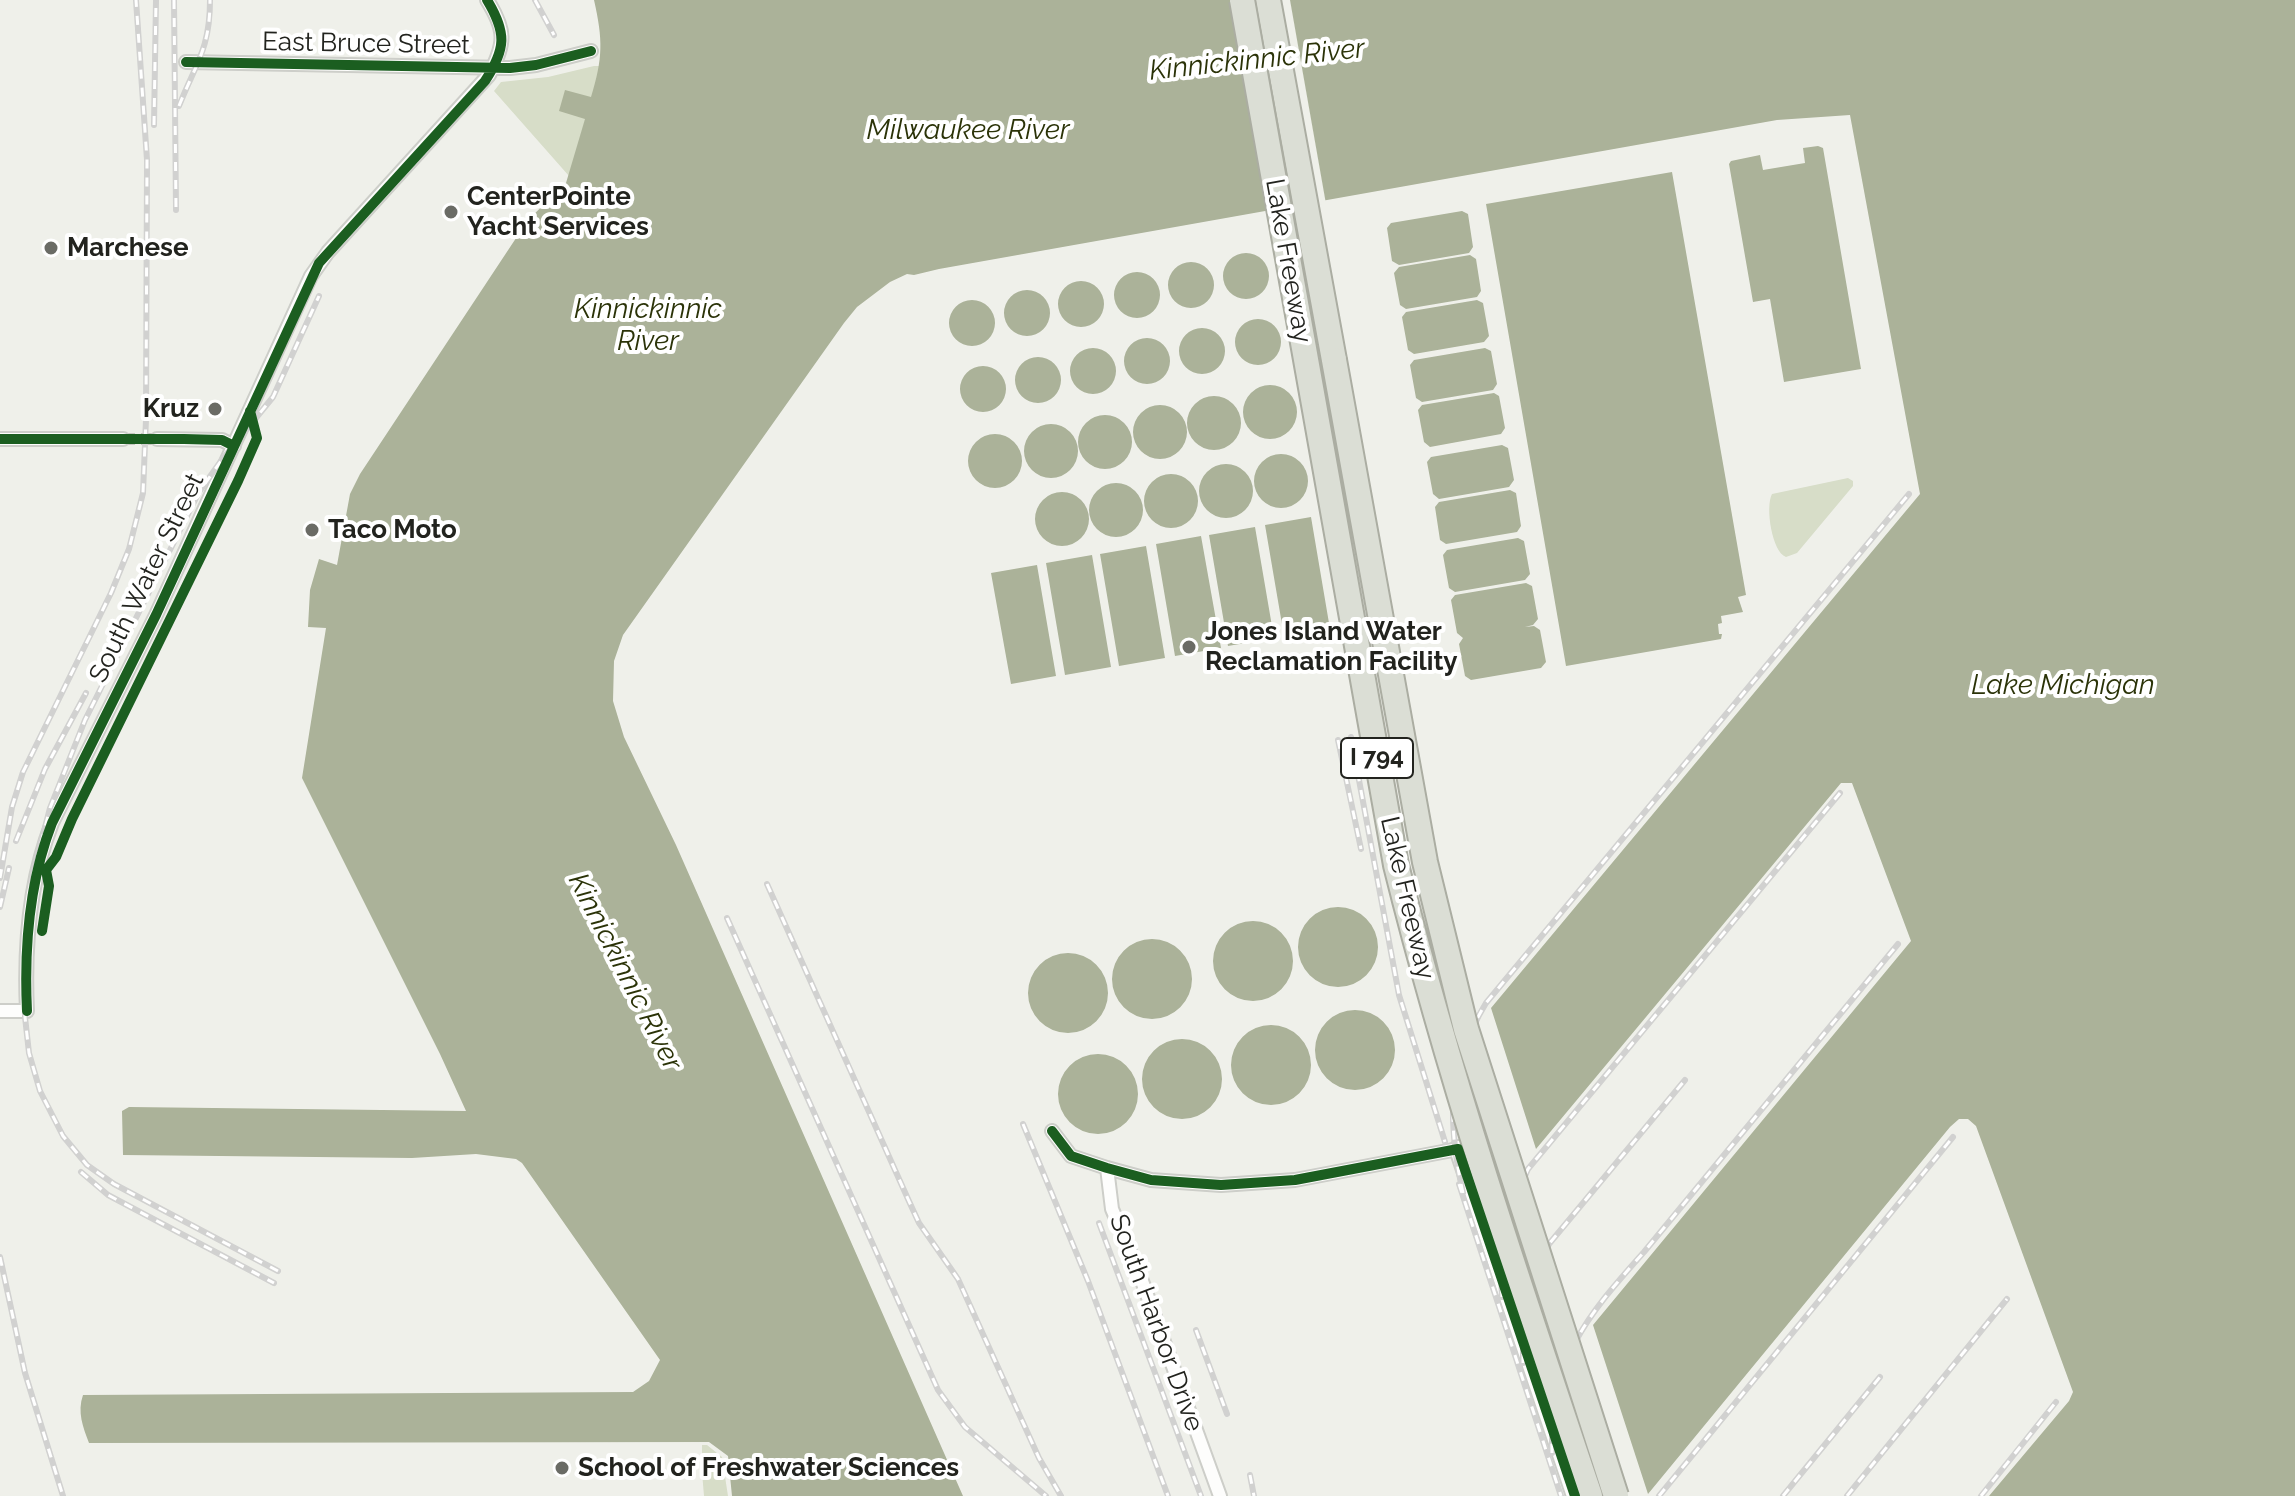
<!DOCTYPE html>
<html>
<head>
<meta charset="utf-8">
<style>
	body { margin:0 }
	canvas { display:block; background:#eff0ea }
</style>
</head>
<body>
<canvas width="2295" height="1496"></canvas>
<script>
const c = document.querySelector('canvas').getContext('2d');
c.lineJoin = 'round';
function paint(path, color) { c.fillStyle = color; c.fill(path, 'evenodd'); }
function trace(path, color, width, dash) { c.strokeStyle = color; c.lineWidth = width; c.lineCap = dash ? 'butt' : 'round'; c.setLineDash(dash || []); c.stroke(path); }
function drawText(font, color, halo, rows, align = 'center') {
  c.font = font + ' Raleway,sans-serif'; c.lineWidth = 8; c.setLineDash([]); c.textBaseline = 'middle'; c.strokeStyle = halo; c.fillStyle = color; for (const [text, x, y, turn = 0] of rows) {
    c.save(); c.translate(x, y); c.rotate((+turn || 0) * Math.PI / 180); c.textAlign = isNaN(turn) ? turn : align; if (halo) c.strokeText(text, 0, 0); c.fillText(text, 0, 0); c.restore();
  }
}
paint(new Path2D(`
	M594,66H601L569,176L494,91L501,82L548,77Z
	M1848,478L1853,481V486L1797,553L1786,557C1772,552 1765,507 1772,494Z
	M702,1445H707L722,1457L728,1496H704L702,1472L705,1458L702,1457Z`), '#d7ddc8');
paint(new Path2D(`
	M594,0H2295V1496H1989L2069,1401L2073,1392L1976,1126L1968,1119H1959L1950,1127L1648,1494L1593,1325L1911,941L1852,783H1841L1536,1149L1491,1008L1920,494L1850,115L1777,120L939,269L914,275L907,274L890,282L857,307L844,323L623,635L614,661L613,701L624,737L676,845L963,1496H732L728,1456L709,1442L89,1443C83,1427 77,1412 83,1395L633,1392L649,1381L660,1360L522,1163L516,1159L476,1154L412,1158L123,1155L122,1111L129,1107L466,1111L440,1054L302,778L326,628L308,627L310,590L319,559L337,565L350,494L360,474L528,220L566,183L585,119L559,111L565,90L591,97C603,58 603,40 594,0Z
	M1818,146L1823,148L1861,369L1784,382L1770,299L1753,302L1729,164L1731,161L1760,155L1763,170L1805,163L1803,148Z
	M1672,172L1746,595L1738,597L1743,612L1721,616L1722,623L1718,624L1719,634H1722L1721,639L1566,666L1486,204Z
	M1462,211L1468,214L1473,247L1469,253L1399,265L1392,261L1387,228L1391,223Z
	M1223 276a23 23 0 1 1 46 0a23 23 0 1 1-46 0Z
	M1470,255L1476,259L1481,291L1477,297L1406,309L1400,305L1394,273L1399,267Z
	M1168 285a23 23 0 1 1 46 0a23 23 0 1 1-46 0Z
	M1114 295a23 23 0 1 1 46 0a23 23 0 1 1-46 0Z
	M1058 304a23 23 0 1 1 46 0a23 23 0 1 1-46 0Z
	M1004 313a23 23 0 1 1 46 0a23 23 0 1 1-46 0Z
	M1477,300L1483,303L1489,336L1484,342L1414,354L1408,350L1402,317L1406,312Z
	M949 323a23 23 0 1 1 46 0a23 23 0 1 1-46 0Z
	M1235 342a23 23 0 1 1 46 0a23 23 0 1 1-46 0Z
	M1179 351a23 23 0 1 1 46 0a23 23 0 1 1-46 0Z
	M1124 361a23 23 0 1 1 46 0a23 23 0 1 1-46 0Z
	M1485,348L1491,351L1497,384L1493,390L1422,402L1416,398L1410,365L1414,360Z
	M1070 371a23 23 0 1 1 46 0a23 23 0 1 1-46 0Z
	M1015 380a23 23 0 1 1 46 0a23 23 0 1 1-46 0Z
	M960 389a23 23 0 1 1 46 0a23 23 0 1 1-46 0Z
	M1243 412a27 27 0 1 1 54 0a27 27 0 1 1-54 0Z
	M1494,393L1499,396L1505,428L1501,434L1430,447L1424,442L1418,410L1422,405Z
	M1187 423a27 27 0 1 1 54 0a27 27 0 1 1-54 0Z
	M1133 432a27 27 0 1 1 54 0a27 27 0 1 1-54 0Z
	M1078 442a27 27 0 1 1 54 0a27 27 0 1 1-54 0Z
	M1024 451a27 27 0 1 1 54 0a27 27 0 1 1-54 0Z
	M968 461a27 27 0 1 1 54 0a27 27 0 1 1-54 0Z
	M1502,445L1508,448L1514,480L1509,487L1439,499L1433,494L1427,462L1431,457Z
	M1254 481a27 27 0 1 1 54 0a27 27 0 1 1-54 0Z
	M1199 491a27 27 0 1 1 54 0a27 27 0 1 1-54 0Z
	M1144 501a27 27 0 1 1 54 0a27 27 0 1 1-54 0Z
	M1089 510a27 27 0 1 1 54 0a27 27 0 1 1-54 0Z
	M1510,490L1516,493L1521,526L1517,532L1446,544L1440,540L1435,507L1439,502Z
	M1035 519a27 27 0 1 1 54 0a27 27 0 1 1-54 0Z
	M1311,517L1330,629L1284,636L1265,525Z
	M1255,527L1274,638L1228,646L1209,535Z
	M1201,536L1221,648L1175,656L1156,544Z
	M1518,538L1524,541L1530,574L1525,580L1455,592L1449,588L1443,555L1447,550Z
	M1146,546L1165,658L1119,666L1100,554Z
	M1092,555L1111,667L1065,675L1046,563Z
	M1037,565L1056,676L1011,684L991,573Z
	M1526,583L1532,586L1538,619L1533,625L1525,627L1534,626L1540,630L1546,662L1541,668L1471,680L1465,676L1459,644L1463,638L1457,633L1451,600L1455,595Z
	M1298 947a40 40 0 1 1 80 0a40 40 0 1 1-80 0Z
	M1213 961a40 40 0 1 1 80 0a40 40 0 1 1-80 0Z
	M1112 979a40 40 0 1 1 80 0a40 40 0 1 1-80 0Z
	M1028 993a40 40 0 1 1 80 0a40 40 0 1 1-80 0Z
	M1315 1050a40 40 0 1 1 80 0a40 40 0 1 1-80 0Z
	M1231 1065a40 40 0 1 1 80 0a40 40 0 1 1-80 0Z
	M1142 1079a40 40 0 1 1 80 0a40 40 0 1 1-80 0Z
	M1058 1094a40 40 0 1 1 80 0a40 40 0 1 1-80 0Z`), '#abb299');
paint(new Path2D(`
	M1230,0H1290L1326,204L1268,214Z`), '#eff0ea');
trace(new Path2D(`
	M123,439H157`), '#c6c7c1', 12, [12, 6]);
const minor = new Path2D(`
	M186,62L510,68L536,65L591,51
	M0,439H123
	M157,439L222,440L234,446
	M0,1011H27C24,948 29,882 52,823L156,615L311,276L328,252L489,75C506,43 506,30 487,0
	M1052,1131L1071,1156L1107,1168L1151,1180L1221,1185L1295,1180L1458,1149
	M1107,1168L1112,1209L1138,1270L1220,1496`);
const tertiary = new Path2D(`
	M1458,1149L1575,1496`);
const motorway = new Path2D(`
	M1268,0L1334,360`);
trace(minor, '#cdcec9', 16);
trace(tertiary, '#cdcec9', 20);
trace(motorway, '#abada2', 28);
trace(minor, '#fdfdfc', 12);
trace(tertiary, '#fdfdfc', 16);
trace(motorway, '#dbded5', 24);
const rail = new Path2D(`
	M174,0L176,210
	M535,0L554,35
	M179,106C196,63 210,49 210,0
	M154,125L156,0
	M1351,737L1399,995L1445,1142
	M1338,740L1361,849
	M16,841L45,769L86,693
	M0,878L12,807L23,772L111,593L129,549L143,493L146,419L147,160L136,0
	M767,884L908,1199L919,1223L958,1279L1039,1458L1061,1496
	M0,907L9,868
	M727,918L938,1390L965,1427L1046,1496
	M1023,1124L1088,1281L1168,1496
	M81,1172L108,1195L274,1283
	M1459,1184L1561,1496
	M1463,1193C1447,1121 1447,1068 1486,1003L1909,494
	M1099,1223L1201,1496
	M0,1257L25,1373L63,1496
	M278,1271L114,1184L87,1165L63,1136L40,1091L29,1053L25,1017L28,923L33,874L50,808L85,720L199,492L221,461L273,397L319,296
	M1502,1297C1499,1252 1509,1210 1528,1169L1840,793
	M1196,1330L1227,1414
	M1523,1363V1326L1528,1292L1549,1244L1685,1080
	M1552,1453C1550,1360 1585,1318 1644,1252L1898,944
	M1250,1475L1254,1496
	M1659,1496L1953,1137
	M1783,1496L1880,1377
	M1847,1496L2007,1299
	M1981,1496L2056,1402`);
trace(rail, '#d1d1d0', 6);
trace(rail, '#fff', 3, [9]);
const motorwayBridge = new Path2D(`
	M1242,0L1396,865C1449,1078 1520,1288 1590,1496
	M1334,360L1425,862L1466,1029L1616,1496`);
trace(motorwayBridge, '#abada2', 28, []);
trace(motorwayBridge, '#dbded5', 24);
trace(new Path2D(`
	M186,62L510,68L536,65L591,51
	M0,439H184L222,440L234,446
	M42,931L49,886L46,870L56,857L72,819L238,481L257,438L250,411
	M27,1011C24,948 29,882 52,823L156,615L319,263L485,81C506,49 507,33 487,0
	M1052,1131L1071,1156L1107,1168L1151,1180L1221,1185L1295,1180L1458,1149L1575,1496`), '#1b5e20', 10);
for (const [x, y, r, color] of [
	[451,212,8,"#6a6b65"],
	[51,248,8,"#6a6b65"],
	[215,409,8,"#6a6b65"],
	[312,530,8,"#6a6b65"],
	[1189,647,8,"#6a6b65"],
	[562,1468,8,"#6a6b65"]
]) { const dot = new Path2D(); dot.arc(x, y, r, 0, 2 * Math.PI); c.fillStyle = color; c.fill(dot); trace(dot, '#fff', 3); }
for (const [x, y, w] of [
	[1377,758,72]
]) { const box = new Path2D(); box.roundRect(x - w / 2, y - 20, w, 40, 6); c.fillStyle = '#fff'; c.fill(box); trace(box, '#22231e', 2); }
drawText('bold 24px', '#22231e', null, [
	["I 794",1377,758]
]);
drawText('26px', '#22231e', '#fff', [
	["East Bruce Street",366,44,1],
	["Lake Freeway",1288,261,80],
	["South Water Street",147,578,-64],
	["Lake Freeway",1407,898,77],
	["South Harbor Drive",1156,1323,70]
]);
drawText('bold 26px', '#22231e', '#fff', [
	["CenterPointe",467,197],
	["Yacht Services",467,227],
	["Marchese",67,248],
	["Kruz",199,409,"right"],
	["Taco Moto",328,530],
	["Jones Island Water",1205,632],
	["Reclamation Facility",1205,662],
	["School of Freshwater Sciences",578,1468]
], 'left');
drawText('italic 28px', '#2b3308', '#fff', [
	["Kinnickinnic River",1257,60,-6],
	["Milwaukee River",968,131],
	["Kinnickinnic",648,310],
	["River",648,342],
	["Lake Michigan",2063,686],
	["Kinnickinnic River",625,972,63]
]);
</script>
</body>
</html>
